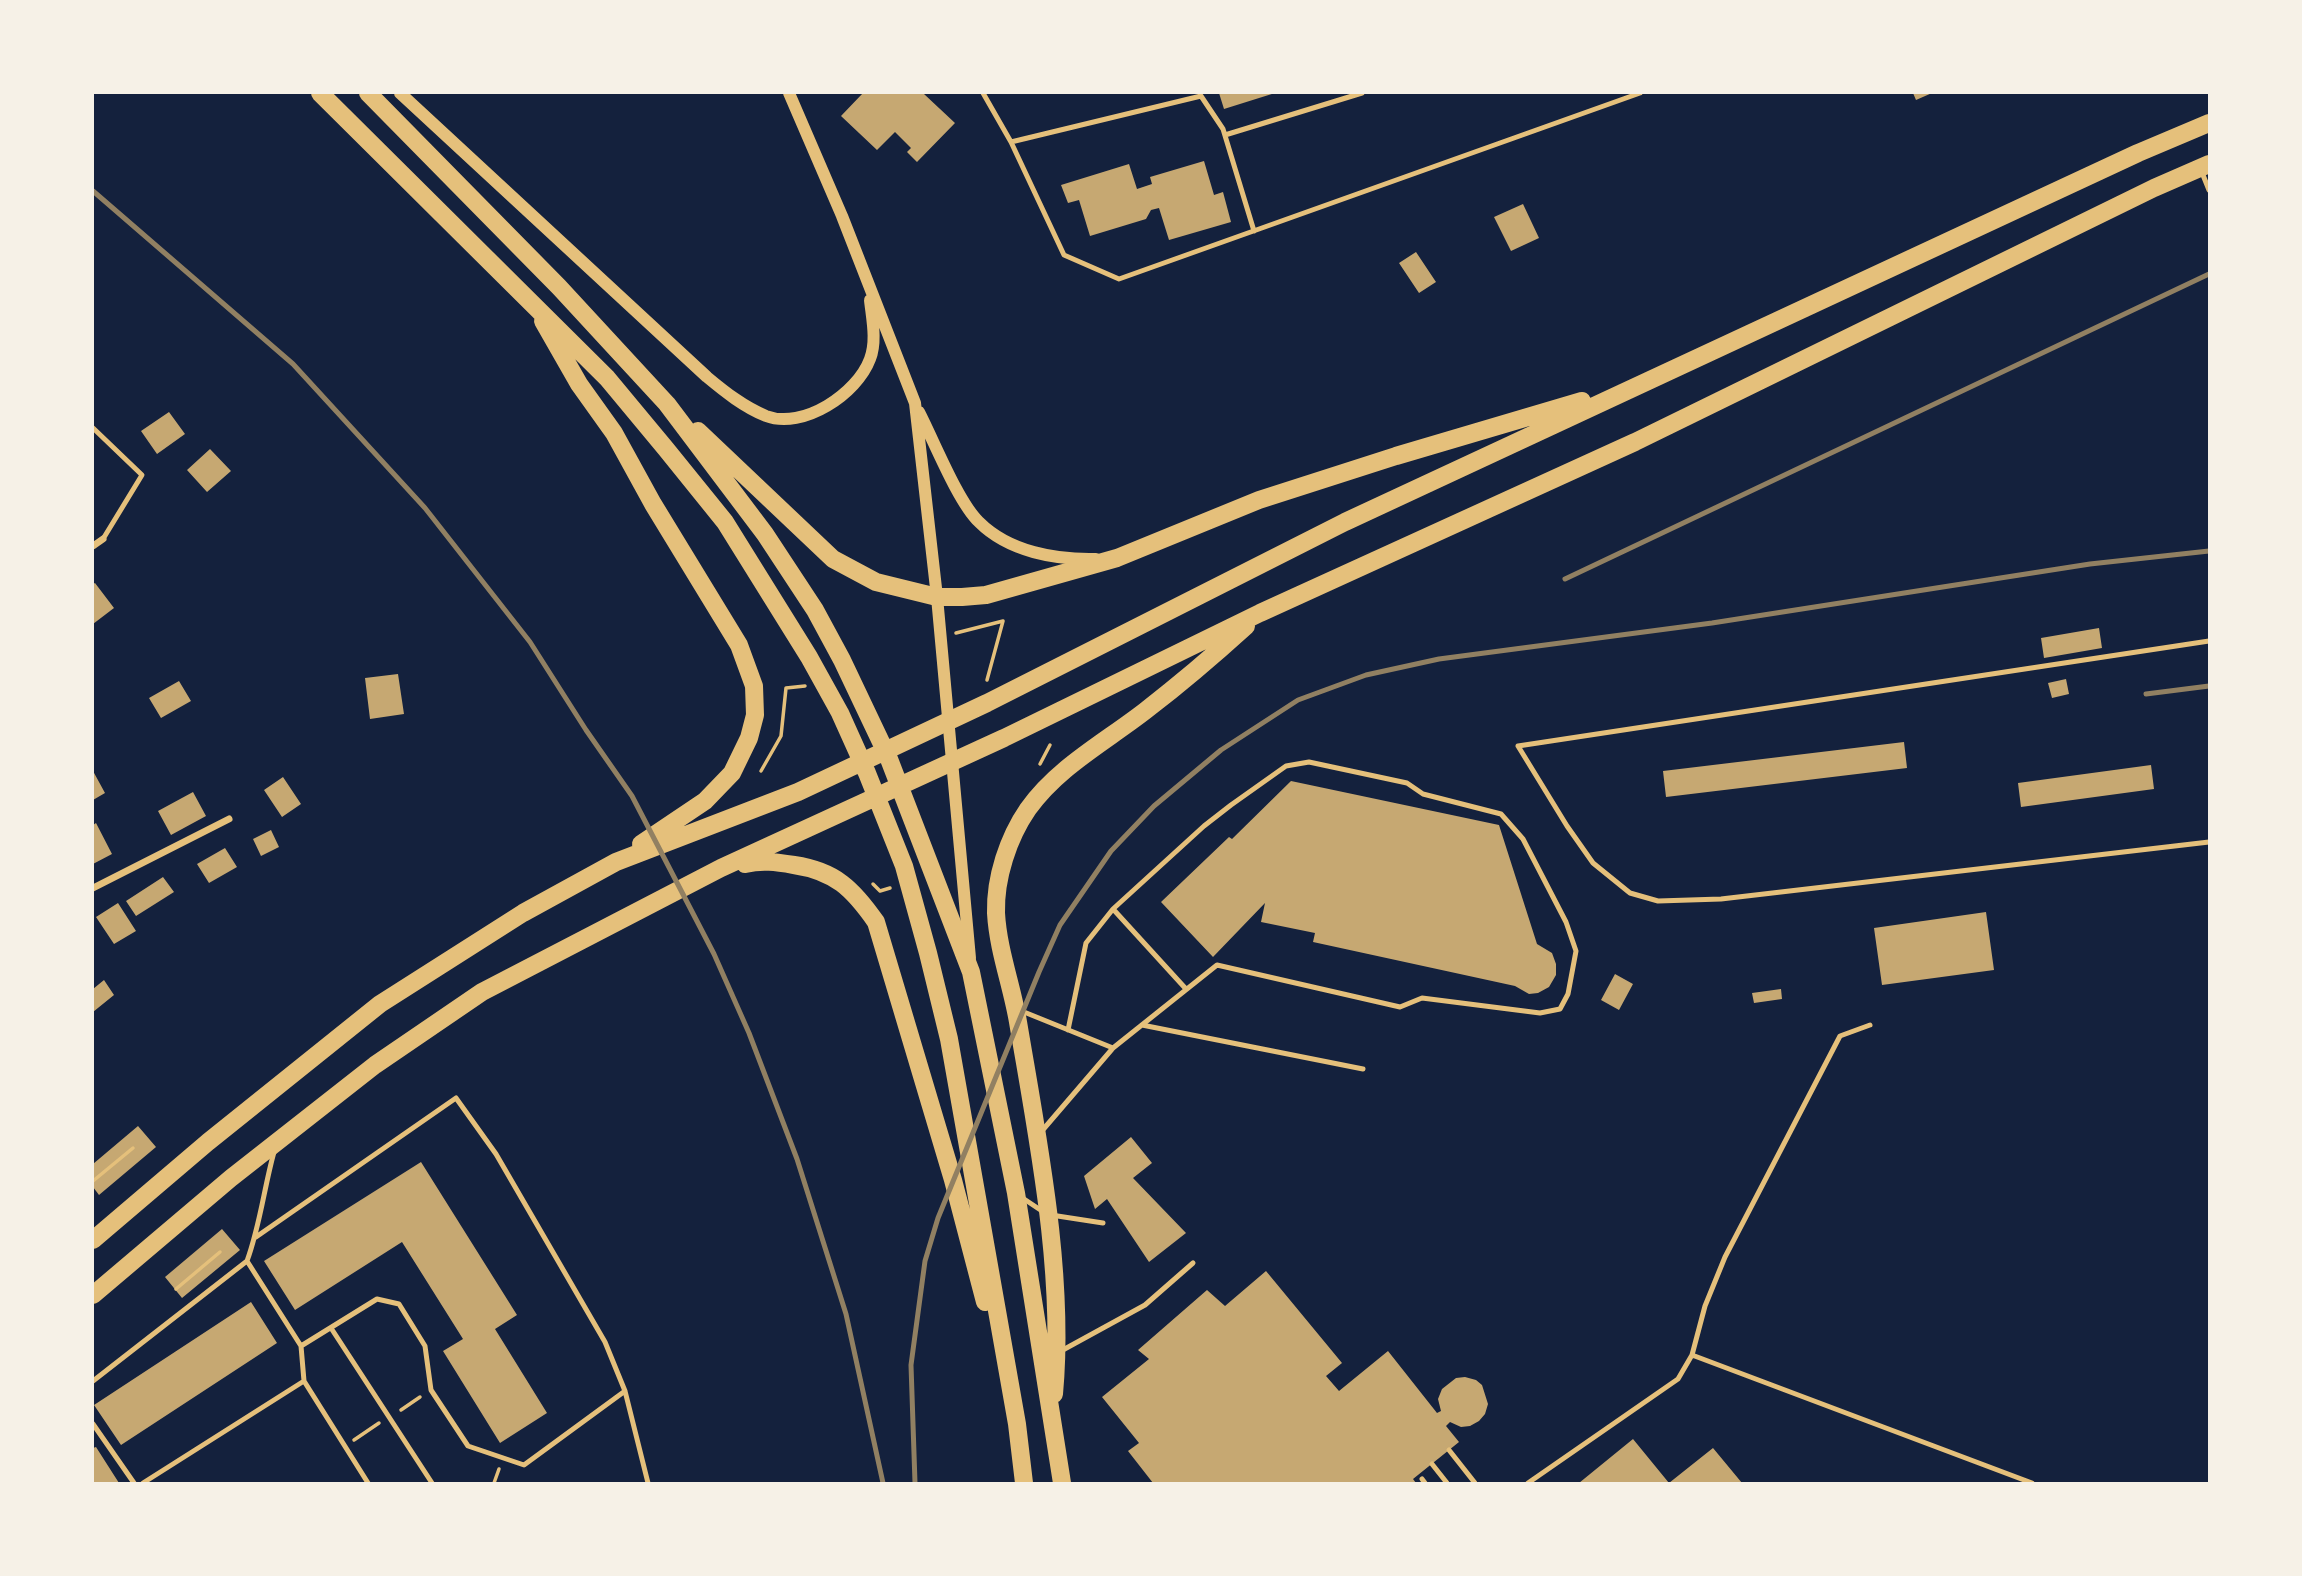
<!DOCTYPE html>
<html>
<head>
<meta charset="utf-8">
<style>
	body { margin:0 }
	#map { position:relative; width:2302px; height:1576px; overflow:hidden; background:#14213d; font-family:"PT Serif",serif }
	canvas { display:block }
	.frame { position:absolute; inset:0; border:94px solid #f6f1e7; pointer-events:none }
</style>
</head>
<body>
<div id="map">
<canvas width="2302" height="1576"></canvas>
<div class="frame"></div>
</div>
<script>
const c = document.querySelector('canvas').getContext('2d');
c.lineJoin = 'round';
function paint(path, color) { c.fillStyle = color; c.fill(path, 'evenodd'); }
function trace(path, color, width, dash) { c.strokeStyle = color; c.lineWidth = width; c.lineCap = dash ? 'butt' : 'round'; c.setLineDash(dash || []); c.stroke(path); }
paint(new Path2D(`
	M863,93H925L924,94L955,123L917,162L907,152L911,148L895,132L877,150L841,116Z
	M1219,93H1275L1224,109Z
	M1913,93H1932L1916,100Z
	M1204,161L1214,195L1223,192L1231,222L1169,240L1159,208L1151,210L1146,219L1090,236L1079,200L1068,203L1061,185L1129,164L1137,189L1152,184L1150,177Z
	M1523,204L1539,238L1511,251L1494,217Z
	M1416,252L1436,282L1419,293L1399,263Z
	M169,412L185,434L157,454L141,431Z
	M210,449L231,471L207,492L187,470Z
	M95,583L114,608L93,624V584Z
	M2099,628L2102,648L2044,658L2041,638Z
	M398,674L404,714L370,719L365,678Z
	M2066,679L2069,694L2052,698L2048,683Z
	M179,681L191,701L161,718L149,698Z
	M1904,742L1907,768L1666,797L1663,771Z
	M2151,765L2154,789L2021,807L2018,783Z
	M93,771L105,793L93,800Z
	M283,777L301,804L282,817L264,790Z
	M1291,781L1499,825L1537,944L1552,953L1556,964V975L1549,987L1538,993L1529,994L1515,986L1313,942L1315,933L1261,922L1265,903L1213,957L1161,902L1229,837L1232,839Z
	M193,792L206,816L171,835L158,811Z
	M96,823L112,854L93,864V825Z
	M271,830L279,847L261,856L253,839Z
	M225,848L237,867L209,883L197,864Z
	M163,877L174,892L136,916L126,901Z
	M118,903L136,931L114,944L96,917Z
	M1986,912L1994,970L1882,985L1874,928Z
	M1615,974L1633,984L1619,1010L1601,1000Z
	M104,980L114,995L93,1012V989Z
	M1781,989L1782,999L1754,1003L1752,993Z
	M138,1126L156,1147L99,1195L93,1187V1164Z
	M1131,1137L1152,1163L1133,1178L1186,1233L1149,1262L1107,1199L1095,1209L1084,1176Z
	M421,1162L517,1315L495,1329L547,1413L500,1443L443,1351L463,1339L402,1242L295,1310L264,1261Z
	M222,1229L240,1250L182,1298L165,1277Z
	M1266,1271L1342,1363L1326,1376L1339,1391L1388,1351L1437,1413L1441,1411L1438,1399L1442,1389L1456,1378L1465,1377L1476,1380L1482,1385L1488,1404L1485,1414L1479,1421L1470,1426L1461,1427L1450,1422L1446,1426L1459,1442L1413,1479L1416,1483H1153L1128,1451L1139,1443L1102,1397L1149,1359L1138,1350L1207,1290L1225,1306Z
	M251,1302L277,1343L121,1445L94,1405Z
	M1633,1439L1669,1483H1579Z
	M96,1447L119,1483H93V1448Z
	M1713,1448L1742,1483H1669Z`), '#c6a872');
trace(new Path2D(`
	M956,633L1003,621L987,680
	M1040,764L1050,745
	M761,771L781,736L786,688L805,686
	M873,884L880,891L890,888
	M93,1181L133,1148
	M176,1289L220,1252
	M401,1410L420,1397
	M354,1440L379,1423
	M494,1483L499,1469`), '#e5c07b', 3.5);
trace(new Path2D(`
	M983,93L1011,142L1064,255L1119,279L1640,93
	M1201,96L1223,129L1254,231
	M1225,135L1362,93
	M1011,142L1201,96
	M2201,170L2209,190
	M93,428L142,475L103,539
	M2209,641L1518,746L1567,826L1593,863L1630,893L1658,901L1721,899L2209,842
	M1113,909L1186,989
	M1019,1010L1113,1048
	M1142,1025L1363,1069
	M1041,1132L1113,1048L1217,965L1400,1007L1422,998L1540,1013L1560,1009L1568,994L1576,951L1566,922L1523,839L1501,814L1423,794L1407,783L1309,762L1286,766L1231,805L1204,826L1113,909L1086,943L1068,1030
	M1021,1197L1042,1211
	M1051,1215L1103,1223
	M256,1237L456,1098L496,1154L605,1342L625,1391L648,1483
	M331,1328L432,1483
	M301,1346L377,1299L399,1304L425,1346L431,1390L468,1446L524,1465L625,1391
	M1061,1351L1145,1305L1193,1263
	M1692,1355L1705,1306L1725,1257L1840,1036L1870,1025
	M93,1381L247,1261C260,1226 264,1188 274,1152
	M304,1381L368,1483
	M93,1424L134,1483
	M1449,1450L1475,1483
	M1432,1464L1447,1483
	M1422,1479L1425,1483
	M143,1483L304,1381L301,1346L247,1261
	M1528,1483L1678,1379L1692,1355L2032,1483`), '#e5c07b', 5);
trace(new Path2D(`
	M93,546L103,539
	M93,888L229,819`), '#e5c07b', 7);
trace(new Path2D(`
	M400,93L707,377C725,392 744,407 766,416C803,430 857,394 870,359C877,341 872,319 870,300
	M789,93L842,216L915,403L937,597L970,958
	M919,412C934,441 958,502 979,522C1009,552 1056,560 1096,559`), '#e5c07b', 12);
trace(new Path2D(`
	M320,93L607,378L666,449L725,522L809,657L840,713L867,773L904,866L928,953L949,1039L1017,1424L1024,1483
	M368,93L559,287L667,404L765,534L815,610L842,660L889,759L971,972L1016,1193L1062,1483
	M543,321L579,384L614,433L653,504L739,645L754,686L755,715L749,738L732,773L705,801L641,844
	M698,431L833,559L876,582L937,597H962L986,595L1117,558L1259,500L1396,456L1582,401
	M745,864C762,860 776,862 794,865C835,871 853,889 876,922L953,1180L985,1302
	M93,1240L208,1142L380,1004L523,913L616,862L798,792L987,703L1345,522L2138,153L2209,123
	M93,1295L231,1178L375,1065L482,992L721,868L1004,738L1260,613L1635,442L2154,188L2209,164
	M1054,1394C1065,1274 1038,1141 1018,1022C1012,986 998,950 996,913C995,878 1008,838 1028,809C1058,767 1105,742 1145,711C1180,684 1213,656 1246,626`), '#e5c07b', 18);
trace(new Path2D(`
	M93,191L293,364L425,508L530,642L586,730L632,796L714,954L749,1033L797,1159L846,1314L883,1483
	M1565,579L2209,274
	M2146,694L2209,686
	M915,1483L911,1365L925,1261L938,1218L1039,972L1060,925L1111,851L1154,806L1221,750L1298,700L1366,675L1439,659L1712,623L2090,564L2209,551`), '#918062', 5);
</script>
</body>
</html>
